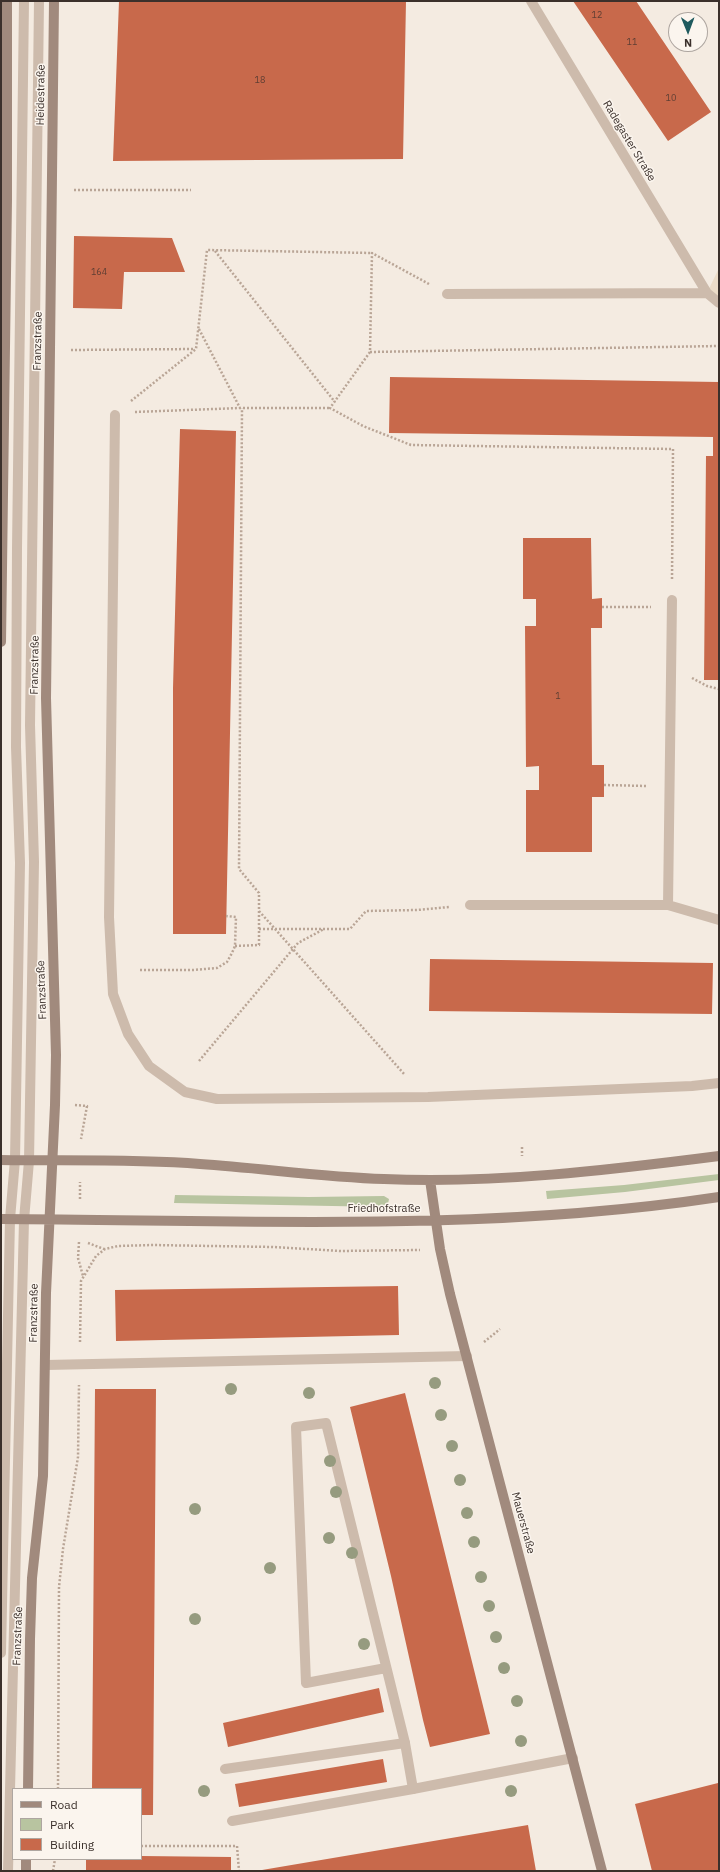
<!DOCTYPE html>
<html>
<head>
<meta charset="utf-8">
<style>
	body { margin:0 }
	#map { position:relative; width:720px; height:1872px; overflow:hidden; background:#f4ebe1; font-family:"IBM Plex Sans",sans-serif }
	canvas { display:block }
	.frame { position:absolute; inset:0; border:2px solid #3b302b; pointer-events:none }
	.legend { position:absolute; left:12px; top:1788px; width:130px; height:72px; box-sizing:border-box; background:#fbf5ee; border:1px solid #aea6a0; margin:0; padding:5px 7px; list-style:none; font-size:12px; color:#3b302b }
	.legend li { display:flex; align-items:center; gap:8px; height:20px }
	.legend b { width:20px; border:1px solid #aea6a0 }
	.north { position:absolute; left:668px; top:12px; width:40px; height:40px; box-sizing:border-box; background:#fbf5ee; border:1px solid #aea6a0; border-radius:50%; rotate:179deg; font-size:11px; font-weight:700; line-height:16px; text-align:center; color:#3b302b }
	.north::after { content:''; display:block; margin:auto; width:14px; height:18px; background:#1f5a5e; clip-path:polygon(50% 0,100% 100%,50% 72%,0 100%) }
</style>
</head>
<body>
<div id="map">
<canvas width="720" height="1872"></canvas>
<div class="frame"></div>
<ul class="legend">
<li><b style="height:5px;background:#a18a7d"></b>Road</li>
<li><b style="height:11px;background:#b8c4a0"></b>Park</li>
<li><b style="height:11px;background:#c8694b"></b>Building</li>
</ul>
<div class="north">N</div>
</div>
<script>
const c = document.querySelector('canvas').getContext('2d');
c.lineJoin = 'round';
function paint(path, color) { c.fillStyle = color; c.fill(path, 'evenodd'); }
function trace(path, color, width, dash) { c.strokeStyle = color; c.lineWidth = width; c.lineCap = dash ? 'butt' : 'round'; c.setLineDash(dash || []); c.stroke(path); }
function drawText(font, color, halo, rows, align = 'center') {
  c.font = font + ' "IBM Plex Sans",sans-serif'; c.lineWidth = 3; c.setLineDash([]); c.textBaseline = 'middle'; c.strokeStyle = halo; c.fillStyle = color; for (const [text, x, y, turn = 0] of rows) {
    c.save(); c.translate(x, y); c.rotate((+turn || 0) * Math.PI / 180); c.textAlign = isNaN(turn) ? turn : align; if (halo) c.strokeText(text, 0, 0); c.fillText(text, 0, 0); c.restore();
  }
}
paint(new Path2D(`
	M719,1174V1180L625,1192L547,1199L546,1191L624,1185Z
	M175,1195L309,1197L384,1196L389,1199L388,1204L385,1207L174,1203Z`), '#b8c4a0');
paint(new Path2D(`
	M719,268V303L707,293Z`), '#ecdcc8');
paint(new Path2D(`
	M119,1H406L403,159L113,161Z
	M573,1H636L711,112L668,141Z
	M74,236L172,238L185,272H124L122,309L73,308Z
	M390,377L719,382V680H704L706,456H713V437L389,433Z
	M180,429L236,431L226,934H173V688Z
	M523,538H591L592,599L602,598V628H591L592,765H604V797H592V852H526V790H539V766L526,767L525,626H536V599H523Z
	M430,959L713,963L712,1014L429,1011Z
	M398,1286L399,1335L116,1341L115,1290Z
	M95,1389H156L153,1815H141V1789H92Z
	M405,1393L490,1734L430,1747L423,1720L391,1576L350,1407Z
	M379,1688L384,1712L228,1747L223,1723Z
	M383,1759L387,1782L239,1807L235,1784Z
	M718,1783L719,1871H652L635,1804Z
	M528,1825L536,1871H262V1870Z
	M141,1856L231,1857V1871H86V1859H141Z`), '#c8694b');
trace(new Path2D(`
	M74,190H191
	M215,251L335,402
	M429,284L372,253L370,352L330,408L363,426L411,445L673,449L672,580
	M199,329L240,408H330
	M71,350L195,349
	M370,352L719,346
	M131,401L196,349L207,250L372,253
	M135,412L240,408
	M602,607H651
	M692,678L707,686L719,689
	M604,785L647,786
	M259,911L405,1075
	M259,929H350L366,911L417,910L449,907
	M235,946L259,945V893L239,869L242,408
	M140,970H193L217,968L227,962L232,953L235,946L236,917L226,916
	M199,1061L298,943L324,929
	M75,1105L87,1106L81,1139
	M522,1147V1156
	M80,1199V1182
	M79,1242L78,1258L83,1276
	M88,1243L104,1249
	M80,1342L81,1281L96,1256L105,1249L118,1246L152,1245L273,1247L341,1251L420,1250
	M484,1342L500,1329
	M58,1789L59,1587L63,1549L78,1457L79,1385
	M141,1846H237L239,1871
	M53,1871L55,1859`), '#b9a596', 2.5, [2, 2]);
trace(new Path2D(`
	M470,905H668L719,920
	M668,905L672,600
	M46,1365L467,1356
	M1,1653L10,1219L15,1160L20,863L16,747L17,548L24,1
	M225,1769L405,1743
	M232,1821L413,1789L573,1758
	M8,1871L24,1220L29,1161L34,862L30,725L39,1`), '#cdbbac', 10);
trace(new Path2D(`
	M531,1L707,293L719,303
	M447,294L707,293
	M115,415L109,917L113,994L128,1034L149,1066L185,1092L217,1099L428,1097L692,1086L719,1083
	M386,1668L306,1683L296,1427L326,1423L405,1743L413,1789`), '#cdbbac', 10);
trace(new Path2D(`
	M1,642L7,199V1
	M1,1160C67,1161 134,1159 200,1164C261,1168 322,1177 384,1179C493,1184 610,1170 719,1156
	M430,1180L440,1249L450,1294L602,1871
	M1,1219C240,1220 482,1233 719,1197
	M28,1789L30,1639L32,1578L43,1476L46,1293L55,1105L56,1055L46,698L54,1
	M26,1871V1859`), '#a18a7d', 10);
c.fillStyle = '#969b7f';
for (const [x, y] of [
	[435,1383],
	[231,1389],
	[309,1393],
	[441,1415],
	[452,1446],
	[330,1461],
	[460,1480],
	[336,1492],
	[195,1509],
	[467,1513],
	[329,1538],
	[474,1542],
	[352,1553],
	[270,1568],
	[481,1577],
	[489,1606],
	[195,1619],
	[496,1637],
	[364,1644],
	[504,1668],
	[517,1701],
	[521,1741],
	[204,1791],
	[511,1791]
]) { c.beginPath(); c.arc(x, y, 6, 0, 2 * Math.PI); c.fill(); }
drawText('9px', '#5e3e33', null, [
	["12",597,15],
	["11",632,42],
	["18",260,80],
	["10",671,98],
	["164",99,272],
	["1",558,696]
]);
drawText('11px', '#3b302b', '#fbf5ee', [
	["Heidestraße",41,95,-89],
	["Radegaster Straße",629,141,59],
	["Franzstraße",38,341,-89],
	["Franzstraße",35,665,-89],
	["Franzstraße",42,990,-92],
	["Friedhofstraße",384,1209],
	["Franzstraße",34,1313,-89],
	["Mauerstraße",523,1523,75],
	["Franzstraße",18,1636,-88]
]);
</script>
</body>
</html>
